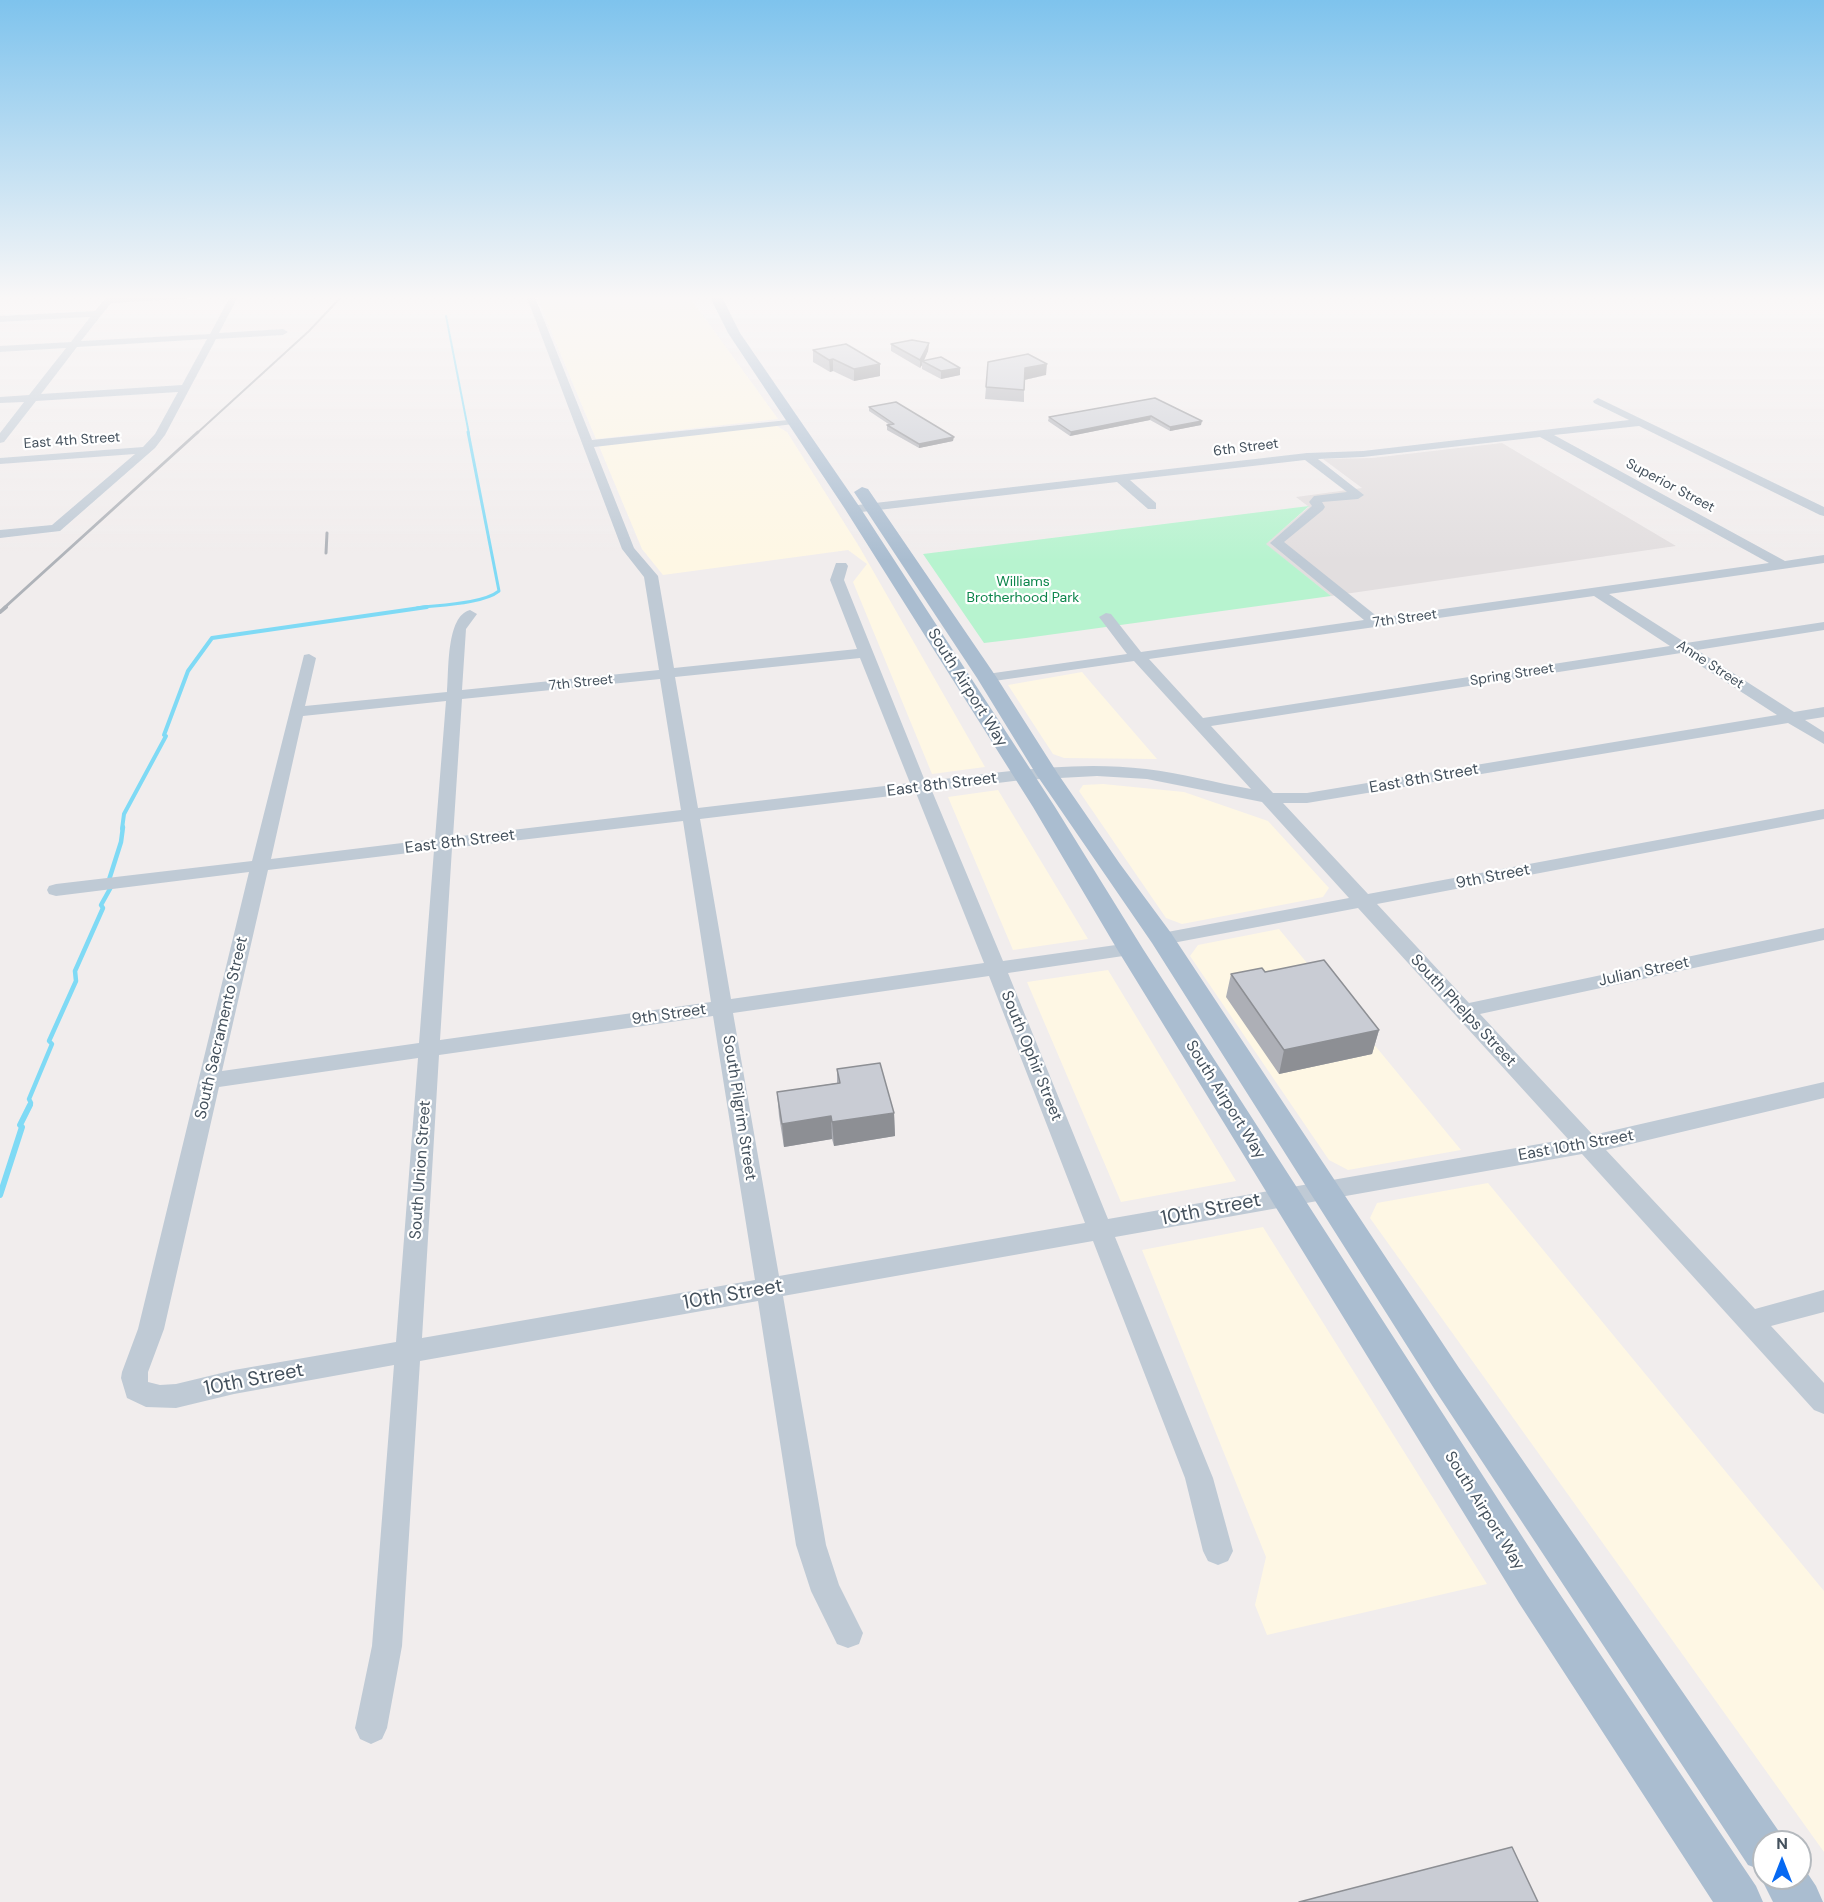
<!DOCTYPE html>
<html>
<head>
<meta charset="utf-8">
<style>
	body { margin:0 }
	#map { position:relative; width:1824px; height:1902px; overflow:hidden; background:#f1eded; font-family:"DM Sans",sans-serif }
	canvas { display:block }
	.north { position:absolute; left:1752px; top:1830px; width:60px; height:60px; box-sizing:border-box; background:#fff; border:2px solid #b4b9be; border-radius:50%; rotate:0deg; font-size:16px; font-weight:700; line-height:24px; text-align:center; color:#44515d }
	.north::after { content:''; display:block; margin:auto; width:21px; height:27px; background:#0669f2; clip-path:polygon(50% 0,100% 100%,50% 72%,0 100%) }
</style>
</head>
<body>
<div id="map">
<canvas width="1824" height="1902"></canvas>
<div class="north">N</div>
</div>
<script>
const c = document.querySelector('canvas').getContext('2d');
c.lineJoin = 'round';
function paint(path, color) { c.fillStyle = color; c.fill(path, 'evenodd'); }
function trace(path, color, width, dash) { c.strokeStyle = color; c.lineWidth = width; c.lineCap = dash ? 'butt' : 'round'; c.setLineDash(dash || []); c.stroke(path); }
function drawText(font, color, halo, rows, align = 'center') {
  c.font = font + ' "DM Sans",sans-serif'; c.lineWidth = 4.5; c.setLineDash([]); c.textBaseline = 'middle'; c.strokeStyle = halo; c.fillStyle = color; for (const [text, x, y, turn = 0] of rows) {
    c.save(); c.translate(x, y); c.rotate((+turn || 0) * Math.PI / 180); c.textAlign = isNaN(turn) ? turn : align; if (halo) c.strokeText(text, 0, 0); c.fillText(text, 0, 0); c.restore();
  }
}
paint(new Path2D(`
	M536,295H688L778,419L596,439Z
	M775,425L787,432L860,548L985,767L932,774L853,582L867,564L848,550L663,575L642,549L599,446Z
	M1082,672L1093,685L1157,759L1064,758L1053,754L1008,685Z
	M1103,784L1184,792L1268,821L1329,888L1323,897L1182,924L1166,918L1079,791L1083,785Z
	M998,790L1088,939L1013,950L948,797Z
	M1279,929L1461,1150L1348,1170L1329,1160L1190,956L1198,945Z
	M1108,970L1236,1181L1121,1202L1027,982Z
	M1488,1183L1824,1591V1852L1370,1218L1377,1203Z
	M1263,1227L1487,1584L1267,1635L1255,1605L1266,1557L1142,1250Z`), '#fef7e4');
paint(new Path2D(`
	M1502,443L1676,546L1331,596L1265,544L1309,507L1296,497L1362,488L1323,459L1372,458Z`), '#e2dedf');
paint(new Path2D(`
	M1309,506L1266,544L1331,596L1026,638L984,643L923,554Z`), '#b7f3cf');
trace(new Path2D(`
	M446,316L469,434`), '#7fdaf5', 2);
trace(new Path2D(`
	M417,608C438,605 483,604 499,591L468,432`), '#7fdaf5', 3);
trace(new Path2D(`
	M122,829L124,814L166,736L164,735L188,671L212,638L427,607`), '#7fdaf5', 4);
trace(new Path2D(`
	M29,1107L31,1103L29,1099L52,1044L49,1041L76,981L75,971L103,908L101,905L111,887L108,883L121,842L123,827`), '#7fdaf5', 4.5);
trace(new Path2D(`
	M0,1195L22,1127L20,1125L30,1105`), '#7fdaf5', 6);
paint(new Path2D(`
	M108,295H116L115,297L200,295L196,298L111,303L81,341L210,334L231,295H239L219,333L283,329L288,332L283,335L216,339L165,435L155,448L60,531L0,538V530L52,525L135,454L0,464V458L143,447L155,434L178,392L36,401L4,442L0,443V433L24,402L0,403V397L29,395L66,348L0,352V346L71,342L90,317L0,322V316L95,311ZM207,339L182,385L41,394L77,347Z
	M526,295H534L592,440L798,419L799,421L794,424L594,447L634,548L658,576L674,668L857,649L830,580L836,563H846L848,566L844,580L925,781C998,773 1073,760 1146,769C1181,773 1216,783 1251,789L1134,661L987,682L980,678L987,674L1127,654L1099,617L1106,613L1111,614L1141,652L1364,620L1270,543L1312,506L1309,502L1314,496L1347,492L1305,460L1130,480L1156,503V509H1148L1117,482L853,513L847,509L849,506L1307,453L1363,451L1629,420L1594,403L1593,401L1598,398L1824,507V516L1820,515L1639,426L1554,435L1785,561L1824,555V563L1609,594L1686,643L1824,622V630L1697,650L1794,712L1824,707V717L1805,720L1824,732V744L1788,723L1307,803H1283L1368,894L1824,809V819L1377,904L1469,1003L1824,928V940L1480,1014L1593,1135L1824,1082V1098L1606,1150L1755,1309L1824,1290V1312L1771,1326L1824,1383V1414L1814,1410L1582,1154L1115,1237L1213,1478L1233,1551L1228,1561L1218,1565L1208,1561L1203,1551L1185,1478L1093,1241L783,1296L826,1545L839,1585L863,1633L859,1644L848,1648L837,1644L811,1591L796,1545L758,1301L420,1361L402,1646L387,1728L382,1739L371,1744L360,1739L355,1728L372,1646L394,1365L234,1394L176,1408L146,1407L127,1398L121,1378L122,1372L138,1329L249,872L56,896L49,894L47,890L49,886L56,884L252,861L304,655L309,654L316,658L305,706L447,692C449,671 446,616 470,610L477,614L466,629L462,690L659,670L644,577L622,549ZM1540,437L1769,563L1379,618L1284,542L1323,510L1325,507L1322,502L1358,499L1364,495L1318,459L1363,457ZM1594,596L1670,646L1203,718L1149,659ZM1681,653L1777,715L1307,793H1273L1211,726ZM860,658L910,783L698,808L675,677ZM660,679L681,810L453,837L462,699ZM446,701L435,839L271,859L303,716ZM1097,776L1147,779L1262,802L1349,898L1162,933L1155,935L1152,939L1155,943L1162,945L1358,908L1568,1139L1108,1219L1008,973L1130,955L1137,953L1140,949L1137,945L1130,943L1003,961L932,791L1022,780ZM916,793L984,963L731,999L700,819ZM683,821L711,1002L440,1040L452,848ZM434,850L419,1043L222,1071L268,870ZM989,976L1085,1223L779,1276L733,1013ZM713,1016L755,1280L422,1338L439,1055ZM418,1058L396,1342L234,1370L176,1384L160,1385L148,1382V1372L164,1329L219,1087Z`), '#bfcad5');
paint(new Path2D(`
	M709,295H721L740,333L861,509L1055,807L1143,949L1547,1575L1756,1886L1763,1902H1713L1519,1603L1117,949L1033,807L845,509L728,333Z
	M862,487L868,489L997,678L1058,774L1120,864L1171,933L1459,1368L1780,1833L1784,1842H1764V1878H1800V1862L1816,1886L1823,1902H1773L1761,1878L1764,1871L1748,1865L1435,1390L1152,943L1036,774L977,678L854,492Z`), '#aabdd0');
trace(new Path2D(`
	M196,434L309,331L343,295`), '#afb3b9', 2);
trace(new Path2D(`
	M326,553L327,533
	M4,608L198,432`), '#afb3b9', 3);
trace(new Path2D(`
	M0,612L6,607`), '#afb3b9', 4);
paint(new Path2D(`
	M929,343L928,351L924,361L960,368V375L941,379L922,369V365L920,368L891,351V344Z
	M813,350L880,376L854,381L833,371L830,372L813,362Z
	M1046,375L1024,380V402L985,399L986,387Z
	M1155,398L1201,425L1170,431L1150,420L1070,436L1048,421L1049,417Z
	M869,407L953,441L919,448L887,430V425H890L869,411Z
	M1265,972L1379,1030L1372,1054L1279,1074L1226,997L1231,974Z
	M837,1069L894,1113L895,1136L834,1146L832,1139L784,1147L779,1116L777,1092L837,1083Z`), '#adafb6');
paint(new Path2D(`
	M929,343L928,351L923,362L922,361V365L920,368V360Z
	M833,359V371L830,372L829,360Z
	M880,364V376L854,381V369Z
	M1047,364L1046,375L1024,380L1025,368Z
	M960,368V375L941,379V371Z
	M1151,416L1150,420L1070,436L1071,432Z
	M1202,421L1201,425L1170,431V427Z
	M954,437L953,441L919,448V444Z
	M1379,1030L1372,1054L1279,1074L1284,1050Z
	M894,1113L895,1136L834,1146L832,1122Z
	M831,1116L832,1139L784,1147L782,1124Z`), '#8d8f94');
const building = new Path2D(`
	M912,340L929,343L920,360L891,344Z
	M846,344L880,364L854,369L833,359L829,360L813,350Z
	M1028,354L1047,364L1025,368L1024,390L986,387L988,362Z
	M941,357L960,368L941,371L922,361Z
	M1155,398L1202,421L1170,427L1151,416L1071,432L1049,417Z
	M896,402L954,437L919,444L887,425L894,424L869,407Z
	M1324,960L1379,1030L1284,1050L1231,974L1262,968L1265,972Z
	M880,1063L894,1113L832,1122L831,1116L782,1124L777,1092L840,1083L837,1069Z
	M1512,1847L1538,1902H1299Z`);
paint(building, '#c9ccd4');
trace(building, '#8d8f94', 1.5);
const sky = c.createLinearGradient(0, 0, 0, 561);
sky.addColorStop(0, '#7ec3ed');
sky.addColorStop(0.53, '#f9f7f7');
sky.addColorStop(1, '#f9f7f700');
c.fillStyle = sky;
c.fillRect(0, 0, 1824, 561);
drawText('14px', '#44515d', '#fff', [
	["East 4th Street",72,441,-4],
	["6th Street",1246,448,-7],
	["Superior Street",1670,486,28],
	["7th Street",1405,619,-8],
	["Anne Street",1710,665,33],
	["Spring Street",1512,675,-9],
	["7th Street",581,683,-6]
]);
drawText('14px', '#0d864c', '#fff', [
	["Williams",1023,582],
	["Brotherhood Park",1023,598]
]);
drawText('16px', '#44515d', '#fff', [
	["South Airport Way",967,688,58],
	["East 8th Street",1424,779,-10],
	["East 8th Street",942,785,-7],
	["East 8th Street",460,842,-7],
	["9th Street",1493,877,-11],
	["Julian Street",1644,972,-12],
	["South Phelps Street",1463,1011,47],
	["9th Street",669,1015,-8],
	["South Sacramento Street",222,1028,-77],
	["South Ophir Street",1031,1056,68],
	["South Airport Way",1225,1100,58],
	["South Pilgrim Street",739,1108,81],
	["East 10th Street",1576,1146,-10],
	["South Union Street",421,1170,-86],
	["South Airport Way",1484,1511,58]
]);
drawText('20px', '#44515d', '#fff', [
	["10th Street",1211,1210,-11],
	["10th Street",733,1295,-10],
	["10th Street",254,1380,-11]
]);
</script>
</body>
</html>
